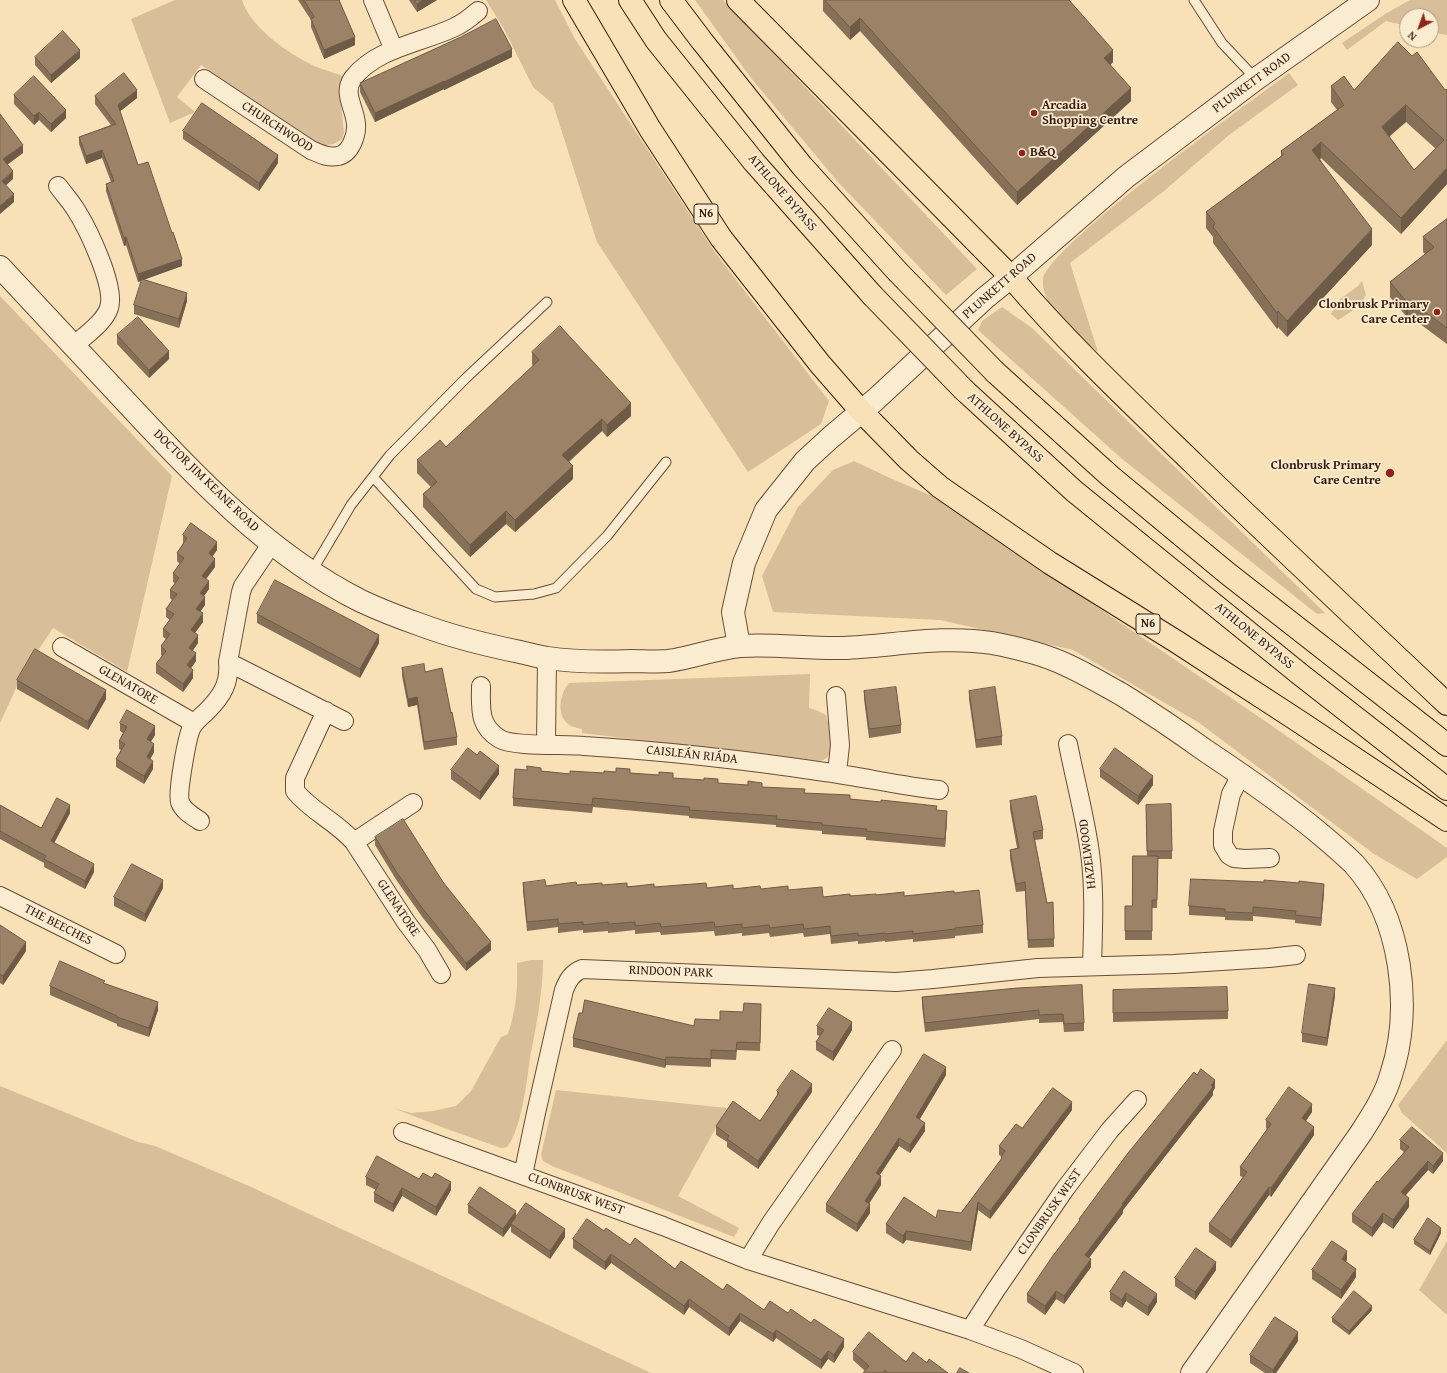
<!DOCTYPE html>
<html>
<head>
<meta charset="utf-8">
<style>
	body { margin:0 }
	#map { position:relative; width:1447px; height:1373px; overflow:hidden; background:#f8e1b6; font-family:"Gentium Book Plus",serif }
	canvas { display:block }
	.north { position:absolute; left:1399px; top:8px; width:40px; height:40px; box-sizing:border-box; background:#faecd0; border:1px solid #ad9883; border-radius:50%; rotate:221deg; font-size:11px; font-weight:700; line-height:16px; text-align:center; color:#391b0f }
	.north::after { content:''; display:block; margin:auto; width:14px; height:18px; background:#8f2418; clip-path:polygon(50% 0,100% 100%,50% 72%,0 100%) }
</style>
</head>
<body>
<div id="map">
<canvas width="1447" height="1373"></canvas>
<div class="north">N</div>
</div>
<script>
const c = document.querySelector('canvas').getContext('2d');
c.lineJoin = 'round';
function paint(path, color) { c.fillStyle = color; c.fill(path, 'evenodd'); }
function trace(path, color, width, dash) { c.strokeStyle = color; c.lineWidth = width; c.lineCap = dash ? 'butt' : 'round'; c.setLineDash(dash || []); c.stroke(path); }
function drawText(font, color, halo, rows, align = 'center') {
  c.font = font + ' "Gentium Book Plus",serif'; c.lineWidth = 3.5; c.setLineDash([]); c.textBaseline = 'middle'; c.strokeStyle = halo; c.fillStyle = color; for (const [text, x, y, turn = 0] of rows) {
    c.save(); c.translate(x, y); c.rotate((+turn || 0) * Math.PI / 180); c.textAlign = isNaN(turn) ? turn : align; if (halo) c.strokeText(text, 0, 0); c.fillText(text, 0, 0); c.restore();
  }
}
paint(new Path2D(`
	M175,0H242C251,29 293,57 319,68C327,71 335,73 343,76L339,87L344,133L342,139C331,147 324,146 312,142L201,65L177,97L195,112L170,123L131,19Z
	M486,0H555L575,39L714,251L829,401L821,424L748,472L597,242L553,104L533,87L504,29Z
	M695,0H723L977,269L946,295L838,182L751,78Z
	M1410,0H1447V35L1431,32V16H1407V26L1386,21L1347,50L1342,43L1385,14Z
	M1289,73L1298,85L1229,135L1164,191L1070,263L1098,352C1078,334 1041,309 1043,280C1045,248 1253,100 1289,73Z
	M1362,281L1366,295C1358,309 1352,311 1338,320L1331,314L1340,299L1358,286Z
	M0,296L172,476L127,672L53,628L23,673L0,723Z
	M1002,307L1032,328L1325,613L1317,614L1121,458L978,330L982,321Z
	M854,461L892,479L937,498L1265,721L1447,848V857L1417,879L1374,854L1198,722L1073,650L940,620L773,612L762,576L798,507L833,470Z
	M810,674L809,708L816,710L826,715C829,725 837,752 825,759C821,762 815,761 810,761L582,733V729C577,728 572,727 568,724C556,714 560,693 569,683Z
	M531,960H543C543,993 536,1026 530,1058C527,1081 521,1131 507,1147L501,1148L444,1128L393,1108L411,1113L433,1111L456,1106L471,1091L501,1037L508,1034C516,1011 518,987 517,963Z
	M1447,1040V1153L1402,1113L1398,1105Z
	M0,1086L138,1142L155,1146L249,1186L651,1373H0Z
	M556,1090L727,1108L678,1196L739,1228L734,1237L552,1166L543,1161L541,1155Z
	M1447,1241V1315L1419,1290Z`), '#d8bf9a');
const service = new Path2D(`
	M1194,0L1222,43L1256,79
	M373,477L476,589L495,597L534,594L556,588L607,536L666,462
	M312,571L351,505L390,455L466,378L547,302`);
const minor = new Path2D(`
	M373,0L394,50
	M204,79L311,150C320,154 328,158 338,156C350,154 357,136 356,124C355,108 342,93 353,78C377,48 420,43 453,28C462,24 470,18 478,11
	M58,186C64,194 71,202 76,210C88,229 116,287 109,308C104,323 85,335 74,346
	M62,647L194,723
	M228,662L344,721
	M481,686C481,708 478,726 500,739C514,747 565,744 584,746C665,751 745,760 825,772C863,777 901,786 939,790
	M836,696L840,745L837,773
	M326,711L295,778V791C312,812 337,822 354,842L406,922L427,950L441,974
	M546,744L547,658
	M1068,744C1075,780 1085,816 1090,853C1095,890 1093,929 1092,966
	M1241,775L1231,794L1223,831V845L1229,855L1234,858L1245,859L1270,858
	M200,821C193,816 183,811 180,802C177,793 187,736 192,727C196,720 202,716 207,711C222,696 230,683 228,662L241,592L243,586L272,543
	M354,842L413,803
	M0,896L116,954
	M403,1132L663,1226L748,1260L970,1330L1021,1349L1074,1373
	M523,1175L536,1113L564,990C568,980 572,973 582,969L896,982L933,979L1038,968L1174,964L1269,958L1296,955
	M748,1260L771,1223L892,1050
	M970,1330L995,1291L1065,1189L1110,1130L1137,1100`);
const tertiary = new Path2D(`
	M0,267C42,312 85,358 127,403C196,477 269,555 361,601C380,610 401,618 421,625C453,637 486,645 520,652C529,654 538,657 547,658C574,662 603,662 631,661C643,661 656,662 668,661C692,658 716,648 741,646C775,644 810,649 843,648C893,646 942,635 992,643C1013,647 1035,652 1055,660C1078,669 1099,682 1121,694C1150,712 1178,731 1206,751C1245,777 1283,803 1319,833C1331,843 1343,853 1354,864C1402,917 1413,1009 1391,1075C1385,1096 1373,1114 1361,1133L1192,1373
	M739,646L733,612L744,563L766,510L805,461L830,438L875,400L985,298L1011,277L1126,177L1256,79L1368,0`);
const trunk = new Path2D(`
	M574,0L650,129L721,238L820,364L861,411L909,460L940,487L1050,563L1177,642L1300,722L1447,820
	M630,0L656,40L754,162L872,295
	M671,0L702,41L802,166L897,271
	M738,0L1011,277C1068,344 1132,404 1195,465C1279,546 1363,625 1447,704
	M995,372L1110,476L1227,573L1447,745
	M964,390L1074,491L1301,675L1447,789`);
trace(service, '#694c39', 11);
trace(minor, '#694c39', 20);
trace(tertiary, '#694c39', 24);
trace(trunk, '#391b0f', 24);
trace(service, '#faecd0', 9);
trace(minor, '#faecd0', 18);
trace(tertiary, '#faecd0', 22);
trace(trunk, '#f8e1b6', 22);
const trunkBridge = new Path2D(`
	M897,271L995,372
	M872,295L964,390`);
trace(trunkBridge, '#391b0f', 24, []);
trace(trunkBridge, '#f8e1b6', 22);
paint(new Path2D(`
	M298,0H340V2L355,45L324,59L311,27V20Z
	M409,0H437L417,12Z
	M823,0H1069L1113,62L1110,65L1131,101L1017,205L860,31L850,40L823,11Z
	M35,57L80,58L51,83L35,65Z
	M512,57L444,90V89L375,122L360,92V83Z
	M1331,86L1354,90H1445L1447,184L1401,234L1321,158L1320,159L1372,245L1287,337L1278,327L1277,329L1213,243V237L1206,228V212L1281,156V151L1337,110L1331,102ZM1406,122L1436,149L1414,170L1389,136Z
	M14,95L66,118L51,132L39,120L34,125L14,104Z
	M95,96L137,98L120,111L138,165L182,266L144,279L187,301L179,328L134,314V305L142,280L138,282L126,245L124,246L106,191V184L111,182L102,158L86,164L79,144V137L111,125L95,104Z
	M183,131L278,163L259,191L183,139Z
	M1447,219V344L1408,315L1406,316L1390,297V282L1425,254L1423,252V237Z
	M117,335L169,359L149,378L117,344Z
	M532,352L631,416L607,437L602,431L569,462L573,479L515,532L506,524L470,557L423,507V494L431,487L417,473V460L446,447L533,366L532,364Z
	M183,535L217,550L212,556L215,567L206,579L209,589L204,596L205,605L200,612L203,622L195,633L198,643L193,650L196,661L191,668L193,678L183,692L156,673V664L162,656L161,655V646L166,639L163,637V629L170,620L166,617V609L172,600L170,598V590L175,583L173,582V573L180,564L177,561V553L183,544Z
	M257,614L379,643L360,678L257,623Z
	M402,668L425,672L451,713L457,737V745L424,750L417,705L408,707L402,676Z
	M17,680L106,699L88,730L17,689Z
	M864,691L901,725V733L869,738L864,699Z
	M969,691L1002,736V745L976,748L969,699Z
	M120,723L155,735L151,741L154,752L150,759L153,769L144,784L116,767V759L121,750L119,749V741L123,733L120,731Z
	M1100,769L1153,785L1138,805L1100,777Z
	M451,770L499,774L480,800L451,779Z
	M541,771L570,774L630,773L718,783L762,787L850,799L937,810L947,819L945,847L866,840V837L822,834V831L776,827V825L689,818V816L593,807L592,813L513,806V798Z
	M1010,801L1043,830V839L1035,840L1054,939V947L1028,948L1025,891L1016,892L1010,858V850L1017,848L1010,809Z
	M0,805L41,828L70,813L54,843L94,872L85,889L44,867V863L0,839Z
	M1146,813L1172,851V859H1158L1157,908H1152V940H1125V906H1132L1147,856Z
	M375,837L491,950L466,971L423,918L397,881L375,845Z
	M523,883L546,886L602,885L654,887L761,889L788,890L823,897L850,896L876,895L904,896L954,893L983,925V933L955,936V938L913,942V939L885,942V941L858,944V941L831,944L830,934L804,937L803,933L770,937L769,933L742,936V933L715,936L714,931L661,935L660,932L635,934V930L608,933V931L583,933V930L558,933V927L527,931L523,891Z
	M163,888L145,922L114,906V897Z
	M1324,892L1321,926L1295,923V920L1253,916V921L1225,920V917L1189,915V906Z
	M0,925L26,951L3,985L0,983Z
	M105,984L158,1010L149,1037L117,1026V1024L50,995V986Z
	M1018,988L1084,1023V1031L1064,1032L1063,1022L1039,1023V1019L925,1032L922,1006V997Z
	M1113,990L1228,1011V1019L1113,1022Z
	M1335,996L1327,1046L1302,1042V1033Z
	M743,1012H761L760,1051L737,1050L736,1060L711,1059V1067L666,1065L665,1068L573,1047V1038L694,1026L720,1020Z
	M817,1026L852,1030L833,1061L816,1050V1042L820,1036L817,1035Z
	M946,1075L920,1119L925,1131L910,1153L899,1146L879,1175L881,1185L869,1204L870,1213L857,1232L826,1212V1204Z
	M1215,1088L1213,1091V1095L1123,1210V1213L1089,1258L1091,1267L1064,1304L1056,1299L1045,1315L1027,1302V1294L1079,1222V1219Z
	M777,1091L812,1092L758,1169L727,1147V1142L716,1135V1126L760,1121L777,1095Z
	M1072,1110L990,1219L978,1210L971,1251L906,1240L903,1244L886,1233V1224L936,1218L961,1213L1001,1160V1156L999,1155V1146L1022,1128Z
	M1312,1112L1306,1121L1314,1135L1271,1197L1269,1195L1231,1248L1209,1232V1224L1243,1177L1240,1176V1167L1267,1129L1266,1128V1120Z
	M1400,1140L1443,1161L1433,1174L1428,1170L1406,1195L1409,1207L1393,1229L1383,1222L1372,1237L1352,1222V1214L1404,1152L1400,1149Z
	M366,1177L419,1179L451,1190L436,1216L402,1196L393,1212L374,1202V1193L376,1190L366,1185Z
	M468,1205L516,1218L565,1237L550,1259L511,1232V1226L503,1237L468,1213Z
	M604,1231L675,1269L723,1290L764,1310L788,1313L844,1347L834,1363L828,1359L821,1369L776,1338L773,1342L740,1321L729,1336L689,1307L684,1315L611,1263L605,1270L573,1248V1239Z
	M1441,1233L1430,1255L1414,1244V1240Z
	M1347,1260L1346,1262L1356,1277L1341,1299L1312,1279V1270Z
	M1216,1270L1195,1300L1175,1286V1278Z
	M1124,1271L1157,1302L1148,1316L1126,1301L1122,1308L1110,1300V1292Z
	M1372,1310L1349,1335L1332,1322V1318Z
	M1298,1341L1276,1373H1265L1250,1363V1355Z
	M853,1352L906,1362L927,1363L948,1373H863L865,1371L853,1360Z`), '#867058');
paint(new Path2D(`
	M423,0H437L417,12V4Z
	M860,18V31L850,40V27Z
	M355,37V45L324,59V50Z
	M512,49V57L444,90V82Z
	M80,50V58L51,83V75Z
	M1113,50V62L1104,71V58Z
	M444,81V89L375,122V113Z
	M1131,88V101L1017,205V192Z
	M137,90V98L118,113V105Z
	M1406,105V122L1382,143V127Z
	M66,110V118L51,132V124Z
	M39,112V120L34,125V116Z
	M1321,142V158L1312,166V150Z
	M23,145V153L3,168V159Z
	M102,150V158L86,164V156Z
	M278,155V163L259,191V183Z
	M1447,168V184L1401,234V218Z
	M13,171V179L2,189V181Z
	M14,194V202L0,214V206Z
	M1372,229V245L1287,337V321Z
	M126,237V245L124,246V238Z
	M182,259V266L138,282V274Z
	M187,293V301L179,328V319Z
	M1408,300V315L1406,316V301Z
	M1278,311V327L1277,329V313Z
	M169,351V359L149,378V370Z
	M631,403V416L607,437V425Z
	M602,419V431L562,467V455Z
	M573,466V479L515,532V520Z
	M506,511V524L470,557V545Z
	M217,542V550L209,562V553Z
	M215,559V567L202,584V576Z
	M209,581V589L200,601V593Z
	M205,597V605L196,617V609Z
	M203,613V622L191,638V630Z
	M198,635V643L189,656V648Z
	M379,635V643L360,678V669Z
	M196,653V661L187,674V665Z
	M193,670V678L183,692V684Z
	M106,690V699L88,730V722Z
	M417,697V705L408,707V699Z
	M155,726V735L147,748V739Z
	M154,744V752L147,765V757Z
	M153,761V769L144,784V776Z
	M499,766V774L480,800V792Z
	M1153,776V785L1138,805V796Z
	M70,805V813L51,849V841Z
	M947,811V819L945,847V839Z
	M94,864V872L85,889V881Z
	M163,880V888L145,922V914Z
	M1324,884V892L1321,926V918Z
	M26,942V951L3,985V976Z
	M491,942V950L466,971V963Z
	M1335,988V996L1327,1046V1038Z
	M158,1002V1010L149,1037V1028Z
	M852,1022V1030L833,1061V1052Z
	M666,1057V1065L665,1068V1060Z
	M946,1067V1075L916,1125V1117Z
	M1215,1080V1088L1213,1091V1095L1123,1210V1213L1085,1263V1255L1122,1204Z
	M812,1084V1092L758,1169V1161Z
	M1072,1102V1110L990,1219V1211Z
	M1312,1104V1112L1302,1126V1118Z
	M925,1123V1131L910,1153V1145Z
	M1314,1127V1135L1271,1197V1188Z
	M899,1138V1146L876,1181V1173Z
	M1443,1153V1161L1433,1174V1166Z
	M1428,1161V1170L1401,1200V1192Z
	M881,1176V1185L865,1209V1201Z
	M451,1182V1190L436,1216V1207Z
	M1269,1187V1195L1231,1248V1240Z
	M402,1188V1196L393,1212V1204Z
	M1409,1198V1207L1393,1229V1220Z
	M978,1202V1210L971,1251V1242Z
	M870,1204V1213L857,1232V1224Z
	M516,1211V1220L511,1224V1226L503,1237V1229Z
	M1383,1213V1222L1372,1237V1228Z
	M1441,1228V1233L1430,1255V1251Z
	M565,1229V1237L550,1259V1251Z
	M906,1231V1240L903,1244V1236Z
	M1347,1251V1260L1342,1267V1259Z
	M611,1254V1263L605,1270V1262Z
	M1091,1259V1267L1064,1304V1296Z
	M1216,1262V1270L1195,1300V1292Z
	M1356,1269V1277L1341,1299V1290Z
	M1056,1291V1299L1045,1315V1306Z
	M1126,1293V1301L1122,1308V1300Z
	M1157,1294V1302L1148,1316V1307Z
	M689,1299V1307L684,1315V1306Z
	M1372,1306V1310L1349,1335V1331Z
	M740,1313V1321L729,1336V1328Z
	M776,1330V1338L773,1342V1334Z
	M1298,1332V1341L1276,1373H1273V1370Z
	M844,1339V1347L834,1363V1355Z
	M828,1351V1359L821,1369V1360Z`), '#6d5b47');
const building = new Path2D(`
	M304,0H339L355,37L324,50L311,19L314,17Z
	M415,0H423L417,4Z
	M825,0H1069L1113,50L1104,58L1131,88L1017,192L860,18L850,27Z
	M496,19L512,49L444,82V81L375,113L360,83L461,37Z
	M63,31L80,50L51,75L35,57Z
	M1398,42L1412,56L1417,52L1445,90L1446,89L1447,90V168L1401,218L1321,142L1312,150L1372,229L1287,321L1278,311L1277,313L1213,227L1215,223L1206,212L1283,155L1281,151L1344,105L1331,86L1344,76L1354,90ZM1406,105L1444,140L1414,170L1382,127Z
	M124,73L137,90L118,105L138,165L148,162L172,233L173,232L182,259L138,274L126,237L124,238L106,184L114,181L102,150L86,156L79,137L116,124L95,96Z
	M34,76L66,110L51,124L39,112L34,116L14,95Z
	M202,103L278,155L259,183L183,131Z
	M0,114L23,145L3,159L13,171L2,181L14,194L0,206Z
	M1447,219V328L1408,300L1406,301L1390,282L1434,247L1423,237Z
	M142,279L187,293L179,319L134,305Z
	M138,317L169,351L149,370L117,335Z
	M560,326L631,403L607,425L602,419L562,455L573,466L515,520L506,511L470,545L423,494L437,482L417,460L440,440L446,447L539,360L532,352Z
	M191,523L217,542L209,553L215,559L202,576L209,581L200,593L205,597L196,609L203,613L191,630L198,635L189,648L196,653L187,665L193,670L183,684L156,664L166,651L161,646L170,634L163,629L174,614L166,609L177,594L170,590L179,578L173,573L184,558L177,553L187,538L183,535Z
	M275,580L379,635L360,669L257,614Z
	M35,649L106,690L88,722L17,680Z
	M424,664L425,672L442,668L451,713L452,712L457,737L424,742L417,697L408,699L402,668Z
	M896,687L901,725L869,729L864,691Z
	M995,687L1002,736L976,740L969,691Z
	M127,710L155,726L147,739L154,744L147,757L153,761L144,776L116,759L125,744L119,741L127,727L120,723Z
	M468,748L477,755L480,751L499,766L480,792L451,770Z
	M1115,748L1153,776L1138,796L1100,769Z
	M527,766L541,768V771L570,774V771L604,773V771L616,772V768L630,769V773L659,775V772L673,773V778L704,780V778L718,779V783L748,785V781L762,783V787L805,789L804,793L850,795V799L881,802V800L937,806L936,810L947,811L945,839L866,831L867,829L822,825V823L776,819L777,816L689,810L690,807L593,798L592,805L513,798L515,769L527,770Z
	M1036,796L1043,830L1033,832L1047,903L1053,902L1054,939L1028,940L1025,882L1016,884L1010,850L1019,848L1010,801Z
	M57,798L70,805L51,841L94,864L85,881L44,859L46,856L0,831V805L41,828Z
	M1171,804L1172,851H1147L1146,805Z
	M403,819L443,882L491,942L466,963L423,909L397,873L375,837Z
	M1133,856H1158L1157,900H1152V931H1125V906H1132Z
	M132,864L163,880L145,914L114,897Z
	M1191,879L1264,882V880L1299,883V881L1324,884L1321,918L1295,915L1296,911L1253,907V913L1225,912V909L1189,906Z
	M545,880L546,886L576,882L577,885L602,883V885L627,883V887L654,884V887L706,883L707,888L733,885V889L760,886L761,889L788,886V890L822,887L823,897L850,894V896L876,894V895L904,892V896L954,891V893L979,890L983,925L955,928V929L913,934V931L885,934V933L858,936V933L831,936L830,926L804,929L803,924L770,928L769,925L742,928V924L715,927L714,922L661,927L660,923L635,926V922L608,924V922L583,925V922L558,924V919L527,922L523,883Z
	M0,925L26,942L3,976L0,974Z
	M60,961L105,981L103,983L158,1002L149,1028L117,1017V1016L50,986Z
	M1309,984L1335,988L1327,1038L1302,1033Z
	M1082,985L1084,1023L1064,1024L1063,1014L1039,1015V1010L925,1023L922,997L1018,988Z
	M1227,987L1228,1011L1113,1013V990Z
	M585,1000L694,1026L695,1019L720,1020V1011L743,1012L744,1003L761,1004L760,1043L737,1042L736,1051L711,1050V1059L666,1057L665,1060L573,1038L579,1013H582Z
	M829,1008L852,1022L833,1052L816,1042L824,1030L817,1026Z
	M924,1054L946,1067L916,1117L925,1123L910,1145L899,1138L876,1173L881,1176L865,1201L870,1204L857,1224L826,1204L879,1125Z
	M1201,1069L1215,1080L1211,1085L1213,1087L1122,1204L1123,1205L1085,1255L1091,1259L1064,1296L1056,1291L1045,1306L1027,1294L1052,1257L1080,1220L1079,1219L1128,1153L1194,1072L1197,1075Z
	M792,1070L812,1084L758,1161L727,1139L729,1136L716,1126L733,1101L760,1121L779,1093L777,1091Z
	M1289,1087L1312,1104L1302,1118L1314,1127L1271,1188L1269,1187L1231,1240L1209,1224L1247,1172L1240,1167L1271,1124L1266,1120Z
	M1053,1088L1072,1102L990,1211L978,1202L971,1242L906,1231L903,1236L886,1224L904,1197L936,1218L938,1210L961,1213L1002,1158L1001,1157L1005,1151L999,1146L1016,1124L1022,1128Z
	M1412,1127L1443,1153L1433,1166L1428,1161L1401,1192L1409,1198L1393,1220L1383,1213L1372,1228L1352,1214L1377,1181L1378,1182L1409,1147L1400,1140Z
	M377,1156L419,1179L423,1173L432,1178L435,1173L451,1182L436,1207L402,1188L393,1204L374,1193L379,1184L366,1177Z
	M480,1187L516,1211L503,1229L468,1205Z
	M526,1203L565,1229L550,1251L511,1224Z
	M1428,1218L1441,1228L1430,1251L1414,1240Z
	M587,1219L604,1231L606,1228L630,1245L635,1238L675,1269L681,1261L723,1290L727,1284L764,1310L770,1301L788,1313L791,1309L811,1323L814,1319L844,1339L834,1355L828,1351L821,1360L776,1330L773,1334L740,1313L729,1328L689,1299L684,1306L611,1254L605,1262L573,1239Z
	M1332,1241L1347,1251L1342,1259L1356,1269L1341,1290L1312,1270Z
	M1196,1248L1216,1262L1195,1292L1175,1278Z
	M1124,1271L1157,1294L1148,1307L1126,1293L1122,1300L1110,1292Z
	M1354,1291L1372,1306L1349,1331L1332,1318Z
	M1275,1317L1298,1332L1273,1370L1250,1355Z
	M869,1332L906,1362L913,1352L927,1363L929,1359L948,1373H888L885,1370L883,1373H863L869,1366L853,1352Z
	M960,1368L969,1373H957Z`);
paint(building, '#9c8266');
trace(building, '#6d5b47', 1);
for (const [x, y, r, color] of [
	[1034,113,4,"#8f2418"],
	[1022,153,4,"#8f2418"],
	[1437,312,4,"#8f2418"],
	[1390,473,5,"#8f2418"]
]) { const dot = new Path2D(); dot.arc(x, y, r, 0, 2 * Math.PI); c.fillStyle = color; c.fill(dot); trace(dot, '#faecd0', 1.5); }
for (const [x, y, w] of [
	[706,214,24],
	[1148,624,24]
]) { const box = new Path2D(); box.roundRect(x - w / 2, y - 10, w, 20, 3); c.fillStyle = '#faecd0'; c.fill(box); trace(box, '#391b0f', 1); }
drawText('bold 12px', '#391b0f', null, [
	["N6",706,214],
	["N6",1148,624]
]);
drawText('13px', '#391b0f', '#faecd0', [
	["PLUNKETT ROAD",1252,83,-36],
	["CHURCHWOOD",277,127,33],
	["ATHLONE BYPASS",782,193,49],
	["PLUNKETT ROAD",1000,286,-41],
	["ATHLONE BYPASS",1005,428,42],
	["DOCTOR JIM KEANE ROAD",206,481,44],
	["ATHLONE BYPASS",1254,636,39],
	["GLENATORE",128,685,30],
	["CAISLEÁN RIÁDA",692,755,6],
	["HAZELWOOD",1088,854,-97],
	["GLENATORE",398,908,56],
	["THE BEECHES",58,925,27],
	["RINDOON PARK",671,972,2],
	["CLONBRUSK WEST",576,1194,20],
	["CLONBRUSK WEST",1050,1212,-55]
]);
drawText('bold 13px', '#391b0f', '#faecd0', [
	["Arcadia",1042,106],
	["Shopping Centre",1042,121],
	["B&Q",1030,153],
	["Clonbrusk Primary",1429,305,"right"],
	["Care Center",1429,320,"right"],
	["Clonbrusk Primary",1381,466,"right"],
	["Care Centre",1381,481,"right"]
], 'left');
</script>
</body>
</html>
